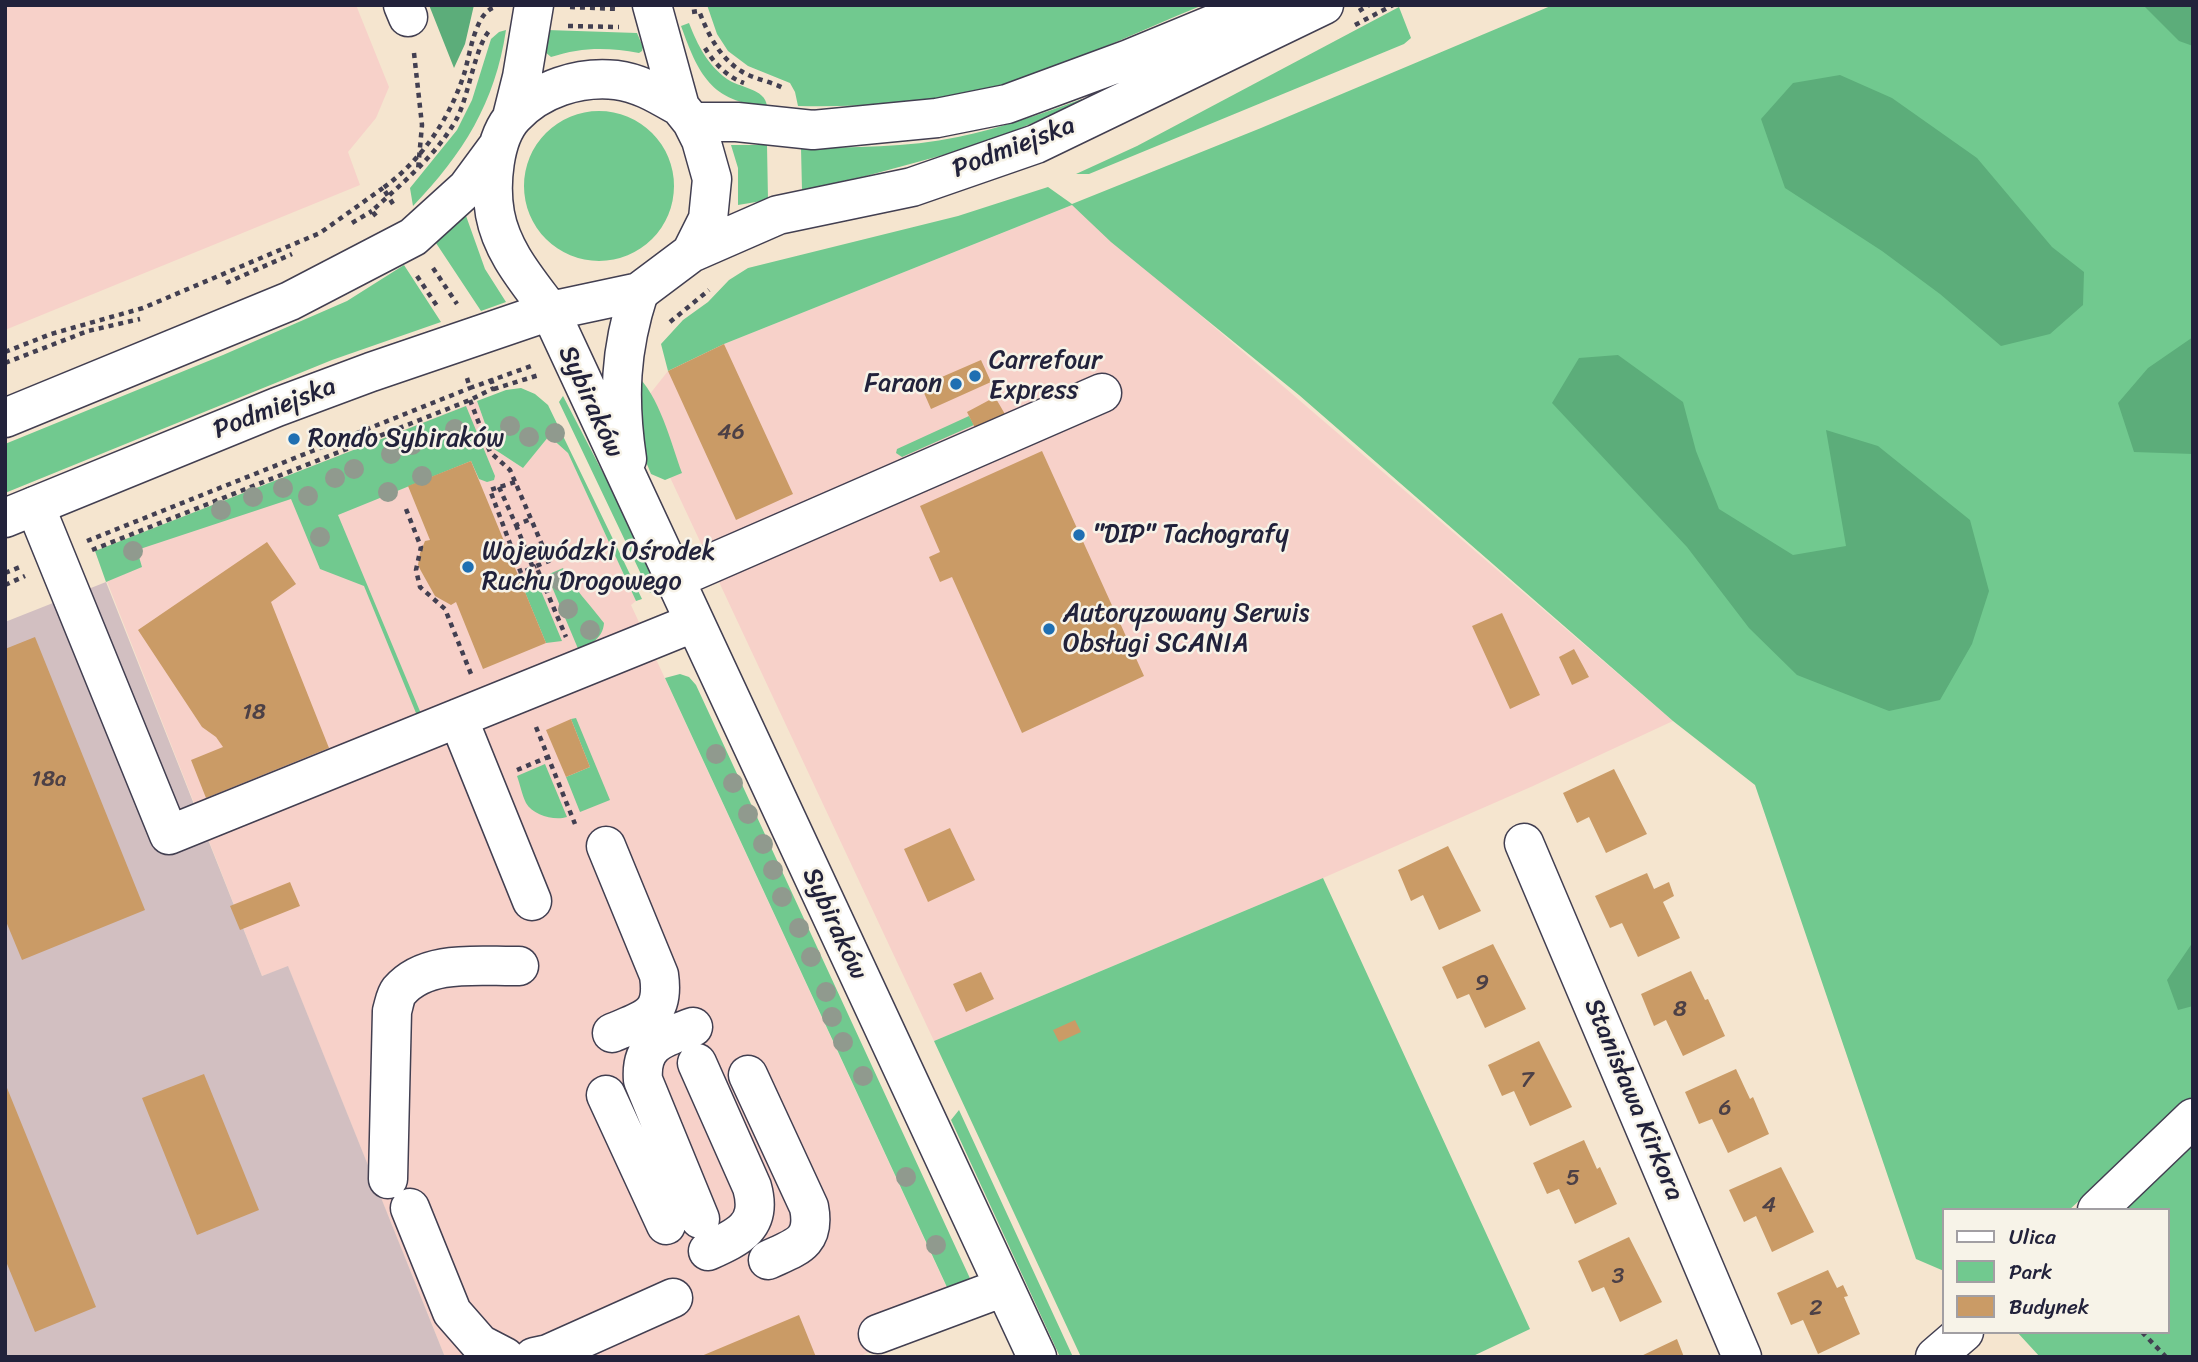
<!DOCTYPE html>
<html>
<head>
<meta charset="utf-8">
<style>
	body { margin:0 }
	#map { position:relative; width:2198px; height:1362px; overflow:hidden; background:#f5e5cf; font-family:Sriracha,sans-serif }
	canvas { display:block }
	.frame { position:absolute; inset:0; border:7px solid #22223b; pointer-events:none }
	.legend { position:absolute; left:1942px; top:1208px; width:228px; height:126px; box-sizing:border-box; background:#f7f3e8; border:2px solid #a29fa3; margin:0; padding:9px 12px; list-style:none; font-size:21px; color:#22223b }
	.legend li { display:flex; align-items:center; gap:14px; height:35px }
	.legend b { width:35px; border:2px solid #a29fa3 }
</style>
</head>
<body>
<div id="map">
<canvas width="2198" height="1362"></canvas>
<div class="frame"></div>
<ul class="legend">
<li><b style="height:9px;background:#fff"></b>Ulica</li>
<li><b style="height:19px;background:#71c98f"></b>Park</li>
<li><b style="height:19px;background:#ca9b66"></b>Budynek</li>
</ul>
</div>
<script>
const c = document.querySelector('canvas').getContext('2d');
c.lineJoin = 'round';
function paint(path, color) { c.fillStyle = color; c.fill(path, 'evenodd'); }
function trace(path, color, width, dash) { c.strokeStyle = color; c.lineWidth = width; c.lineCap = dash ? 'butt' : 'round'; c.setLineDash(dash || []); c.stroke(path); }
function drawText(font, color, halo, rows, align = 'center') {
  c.font = font + ' Sriracha,sans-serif'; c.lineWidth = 5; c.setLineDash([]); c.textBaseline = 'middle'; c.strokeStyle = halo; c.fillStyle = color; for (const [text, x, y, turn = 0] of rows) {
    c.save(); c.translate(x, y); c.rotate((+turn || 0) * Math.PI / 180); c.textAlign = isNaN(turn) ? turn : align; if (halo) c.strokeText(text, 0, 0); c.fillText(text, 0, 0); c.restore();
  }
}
paint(new Path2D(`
	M5,5H356L389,87L376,118L348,152L360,185L5,330Z
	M1072,205L1673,721L1533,786L1323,878L934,1041L638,409L668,371L724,344Z
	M477,401L494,449L523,468L549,436L568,453L636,601L631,605L959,1314L858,1357H445L288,967L262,976L95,551Z`), '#f7d1c9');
paint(new Path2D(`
	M106,582L262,976L288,966L445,1357H5V622Z`), '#d2bfc1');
paint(new Path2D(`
	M707,5H1203C1129,35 1055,72 978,91C919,104 858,107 798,106L795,92L790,83L748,66L728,51L717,34Z
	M1553,5H2193V1097L2069,1210H1944V1271L1916,1259L1755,785L1673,721L1299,395L1111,242L1072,205L724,344L668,371L661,344L683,320L708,302L729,280L748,268L958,216L1048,187L1072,204L1261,128Z
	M1399,7L1411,38L1404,44L1089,174H1076L1137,146Z
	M689,23C698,46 707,64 727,79C739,88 765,88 767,106C711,103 698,73 681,26Z
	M506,30C495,103 463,154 413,206L410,188L457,130L472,100L491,39L499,32Z
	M547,30L637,33L643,47L642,51L639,53C608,47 581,47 551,57L544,51Z
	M1082,99L1083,102L980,145L866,176L802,190L801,148C853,147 907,148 958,137C1000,128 1042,114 1082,99Z
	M524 186a75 75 0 1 1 150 0a75 75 0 1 1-150 0Z
	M731,145H767L768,200L738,205V168Z
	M465,213L485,269L506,302L481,311L434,240Z
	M404,265L441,322L332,360L5,493V444L223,355L347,301Z
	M635,374C659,394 671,443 682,473L665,480L651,474L636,437Z
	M521,388L535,394L548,405L642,599L636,601L568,453L549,436L523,468L494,449L477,401L506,390Z
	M563,396L656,575L655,587L650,593L559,402Z
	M466,406L495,476L494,480L487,482L479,479L471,461L338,515L422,716L418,718L364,586L320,569L291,499L137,550L142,567L106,582L95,551Z
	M969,416L974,425L902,457L896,453L897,449Z
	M563,568C571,585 592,607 604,623C603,638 591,644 579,651L547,575Z
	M536,579L562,641L546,643L522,585Z
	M680,674L689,677L696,685L974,1287L952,1298L665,678Z
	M576,718L610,800L580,812L566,777L590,767L571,719Z
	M545,764L567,817C554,821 533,815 526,803C522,795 520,784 517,776Z
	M1323,878L1530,1329L1471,1357H1081L934,1041Z
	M959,1110L1073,1357H1060L951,1120Z
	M2193,1135V1357H2040L2017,1332H2168V1210H2116Z`), '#71c98f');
paint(new Path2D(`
	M429,5H474L465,44L454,68Z
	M2143,5H2193V46L2179,41Z
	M1840,75L1892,98L1977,158L2052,247L2084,272L2083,305L2050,334L2001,346L1940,294L1882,251L1785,188L1761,119L1793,83Z
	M2193,337V454L2134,452L2118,403L2148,368Z
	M1618,355L1683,402L1696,451L1719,509L1793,555L1846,546L1826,430L1878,446L1970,520L1989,591L1972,644L1940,700L1889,711L1797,675L1749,628L1687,547L1552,403L1579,358Z
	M2193,942V1006L2178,1010L2167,980Z`), '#5cad7a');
paint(new Path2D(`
	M724,344L793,494L736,520L668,371Z
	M981,360L991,382L931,409L921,386Z
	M995,397L1009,421L979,436L967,412Z
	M1042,451L1144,676L1022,733L952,577L940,582L929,557L940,552L920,506Z
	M471,461L546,643L483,669L456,602L451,605L435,596L421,571L418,565L420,553L425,541L430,540L408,486Z
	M267,542L296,584L271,602L329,748L206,798L191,760L223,747L216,737L202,727L138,630Z
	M1502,613L1540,695L1510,709L1472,626Z
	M35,637L145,910L22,960L5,919V649Z
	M1574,649L1589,677L1572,685L1559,657Z
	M571,719L590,767L566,777L546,730Z
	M1614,769L1647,834L1606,853L1589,817L1577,823L1563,793Z
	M950,828L975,880L928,902L904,849Z
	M1448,846L1481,911L1439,930L1423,895L1411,901L1398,870Z
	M1647,873L1654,889L1669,882L1674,896L1663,902L1680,938L1638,957L1622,923L1610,928L1595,896Z
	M290,882L300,906L240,930L230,906Z
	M1493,944L1526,1009L1485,1028L1469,994L1457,999L1442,967Z
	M1691,971L1705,1000L1708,999L1725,1036L1683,1056L1666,1020L1654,1026L1641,994Z
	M981,972L994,999L966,1012L953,984Z
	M1075,1020L1081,1032L1059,1042L1053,1030Z
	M1539,1041L1572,1107L1530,1126L1514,1091L1502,1096L1488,1065Z
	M1736,1069L1750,1099L1753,1097L1769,1134L1728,1153L1712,1119L1699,1124L1685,1092Z
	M204,1074L259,1210L197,1235L142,1098Z
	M5,1083L96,1307L35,1332L5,1259Z
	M1584,1140L1597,1169L1600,1167L1617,1204L1575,1224L1559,1189L1547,1194L1533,1163Z
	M1781,1167L1814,1232L1772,1252L1756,1216L1744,1222L1729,1190Z
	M1629,1237L1662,1302L1620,1322L1604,1287L1592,1292L1578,1261Z
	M1828,1270L1837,1288L1843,1285L1848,1296L1844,1297L1860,1334L1818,1354L1803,1320L1791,1325L1777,1293Z
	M799,1315L816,1357H699Z
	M1677,1339L1684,1357H1639Z`), '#ca9b66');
const minor = new Path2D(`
	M403,5L408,17
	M550,311L1037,1357
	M627,459C618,398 620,350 639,292
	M35,506L169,835L693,623
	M673,580L1102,393
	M458,718L532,901
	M1524,843L1742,1357
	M606,846L659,975C665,1017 645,1019 612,1033
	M693,1027C664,1038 640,1042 643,1080L700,1219
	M697,1063L752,1187C763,1226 739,1237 708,1251
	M748,1075L809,1207C816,1243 796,1247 768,1260
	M606,1095L666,1225
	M388,1179L392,1011C394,1005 395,996 399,991C427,958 482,967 519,966
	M410,1208L452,1312L480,1344L505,1357
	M2097,1210L2193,1118
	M878,1334L1004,1287
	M534,1357L548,1354L673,1298
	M1935,1357L1964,1332`);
const major = new Path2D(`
	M512,117L522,77L534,5
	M692,122H737L813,130L937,118L1007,104L1129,59L1260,5
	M691,253L778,215L912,187L1036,144L1324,5
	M550,311C528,281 502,252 495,214C490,186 493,138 514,116C539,89 579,76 616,80C640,83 659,95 680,107
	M5,418L290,301L413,237L467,188L498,146
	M5,518L277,407L371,372L550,311L639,292L691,253L708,219L712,179L701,140L692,122L680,107L652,5`);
trace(minor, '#423f51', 41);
trace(major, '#423f51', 41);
trace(new Path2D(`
	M570,7L618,9
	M1359,11L1369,5
	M692,12L699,11C708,34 719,57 741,71C753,79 770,81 783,88
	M1355,25L1393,5
	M568,26L619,27
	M705,48C714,63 727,77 744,83
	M414,53L422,125L418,170
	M393,204L383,188C422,160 451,117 465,71C470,53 476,10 496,7
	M376,216L372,211C403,182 435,157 456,120C469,97 475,44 491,29
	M352,223L372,211
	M433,268L457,304
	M417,276L439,309
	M226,283L292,254
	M670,322L709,290
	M5,352L51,334L143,308L320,233L383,188
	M5,363L88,331L140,319
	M467,378L470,388L534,365
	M491,379L494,389L539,375
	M470,400L490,452L510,470L549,561L536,566L566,637
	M515,482L490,490L521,573L536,566
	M499,487L516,525L531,519
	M406,509L421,547L416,570L420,587L445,609L471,674
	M516,525L533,568
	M87,541L470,388
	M92,550L470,400L494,388
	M5,573L20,567
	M5,585L25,576
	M536,727L575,824
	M517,770L548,757
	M2142,1332L2166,1357`), '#423f51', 4.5, [5, 5]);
trace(minor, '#fff', 38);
trace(major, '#fff', 38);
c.fillStyle = '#909a8e';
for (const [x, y] of [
	[510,426],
	[455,429],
	[555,433],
	[529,437],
	[412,445],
	[391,454],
	[354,469],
	[422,476],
	[335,478],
	[283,488],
	[388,492],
	[308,496],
	[253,497],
	[221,510],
	[320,537],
	[133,551],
	[560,581],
	[568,609],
	[590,630],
	[716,754],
	[733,783],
	[748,814],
	[763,844],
	[773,870],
	[782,897],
	[799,928],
	[811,957],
	[826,992],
	[832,1017],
	[843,1042],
	[863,1076],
	[906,1177],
	[936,1245]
]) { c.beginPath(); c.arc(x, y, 10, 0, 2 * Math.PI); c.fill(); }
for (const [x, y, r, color] of [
	[975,376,7,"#1f6fb2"],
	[956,384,7,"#1f6fb2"],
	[294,439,7,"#1f6fb2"],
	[1079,535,7,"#1f6fb2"],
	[468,567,7,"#1f6fb2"],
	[1049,629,7,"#1f6fb2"]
]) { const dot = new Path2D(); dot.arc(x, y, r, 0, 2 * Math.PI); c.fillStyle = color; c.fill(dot); trace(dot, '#f7f3e8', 2.5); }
drawText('23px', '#4c4046', null, [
	["46",731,433],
	["18",254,713],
	["18a",49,780],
	["9",1482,984],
	["8",1680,1010],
	["7",1527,1081],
	["6",1725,1109],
	["5",1573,1179],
	["4",1769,1206],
	["3",1618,1277],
	["2",1816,1309]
]);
drawText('26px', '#22223b', '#f7f3e8', [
	["Podmiejska",1014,148,-21],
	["Sybiraków",590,402,65],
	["Podmiejska",275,409,-21],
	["Sybiraków",834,924,65],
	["Stanisława Kirkora",1633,1100,67]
]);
drawText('26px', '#22223b', '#f7f3e8', [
	["Carrefour",989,361],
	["Express",989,391],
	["Faraon",942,384,"right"],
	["Rondo Sybiraków",308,439],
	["\"DIP\" Tachografy",1093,535],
	["Wojewódzki Ośrodek",482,552],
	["Ruchu Drogowego",482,582],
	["Autoryzowany Serwis",1063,614],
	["Obsługi SCANIA",1063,644]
], 'left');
</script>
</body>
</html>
